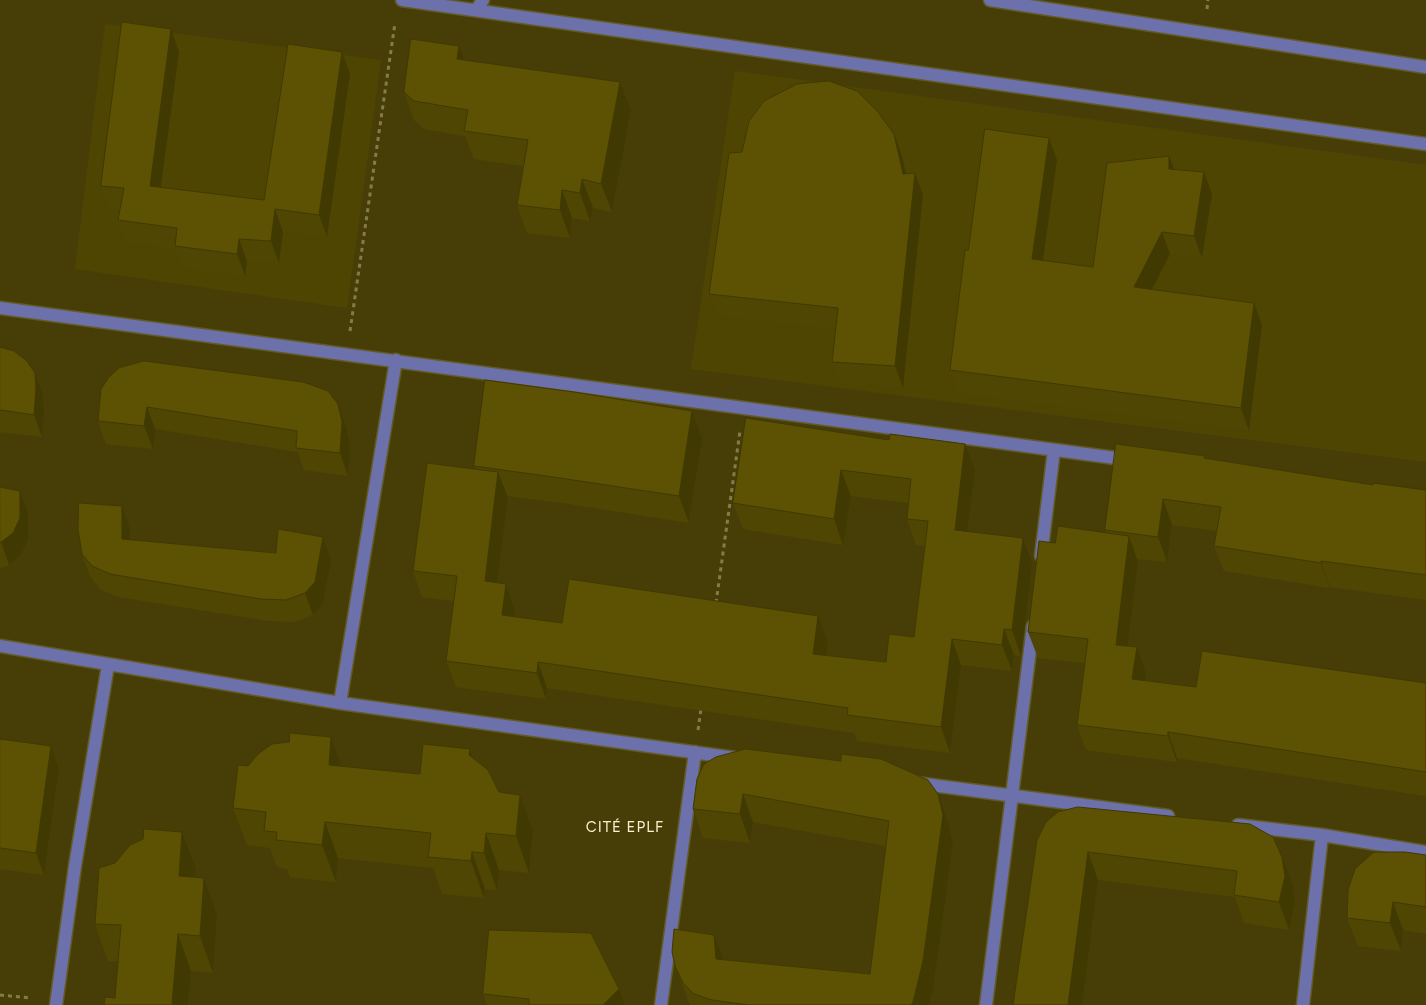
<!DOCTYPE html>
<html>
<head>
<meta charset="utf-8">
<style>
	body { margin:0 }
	canvas { display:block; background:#473e07 }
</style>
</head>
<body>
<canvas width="1426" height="1005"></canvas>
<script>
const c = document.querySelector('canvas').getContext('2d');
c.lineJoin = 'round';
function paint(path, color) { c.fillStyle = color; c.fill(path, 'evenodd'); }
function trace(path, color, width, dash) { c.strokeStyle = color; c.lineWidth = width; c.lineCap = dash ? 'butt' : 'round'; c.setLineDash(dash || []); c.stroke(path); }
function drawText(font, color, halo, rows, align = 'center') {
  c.font = font + ' Figtree,sans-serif'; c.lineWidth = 4; c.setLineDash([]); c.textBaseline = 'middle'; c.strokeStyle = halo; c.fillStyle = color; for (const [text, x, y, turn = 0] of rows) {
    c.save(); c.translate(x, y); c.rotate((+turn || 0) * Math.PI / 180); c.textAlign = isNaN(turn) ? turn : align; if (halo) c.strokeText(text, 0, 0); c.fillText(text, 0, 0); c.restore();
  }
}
paint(new Path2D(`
	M105,24L381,60L347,308L75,269Z
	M735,71L1426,165V462L691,369Z`), '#4f4503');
const minor = new Path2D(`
	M990,0L1426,67
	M477,9L483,0
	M0,308L1130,460
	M1041,556L1054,450
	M0,646L340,703L735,758
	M340,703L396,360
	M916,783L1168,816
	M1238,825L1322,835L1426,852
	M56,1005L75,866L108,665
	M661,1005L695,752
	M986,1005L1033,626
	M1303,1005L1322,835`);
const tertiary = new Path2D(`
	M402,0L1426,144`);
trace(minor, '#635b27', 15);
trace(tertiary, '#635b27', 15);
trace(new Path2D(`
	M1207,9L1208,0
	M350,331L395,23
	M716,603L740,431
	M698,730L701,709
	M0,995L31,998`), '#837b4b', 3, [4, 4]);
trace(minor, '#6c71ac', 12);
trace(tertiary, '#6c71ac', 12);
paint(new Path2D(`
	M179,52L161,187L264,200L342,52L350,74L327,237L283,232L279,263L247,261L245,276L183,268L176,249L126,242L118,220L120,210L109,209L101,186Z
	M464,60L620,82L631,110L612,212L593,208L590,221L572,218L570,238L527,233L517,205L523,166L474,159L465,136L424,129L414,120L404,92Z
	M1049,138L1057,160L1043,260L1093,267L1169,156L1174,169L1212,194L1202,258L1170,254L1152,289L1254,303L1262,325L1249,431L958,393L950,370L968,250Z
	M902,156L906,173H915L923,195L903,388L841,384L832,362L836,329L718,316L709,294Z
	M0,347L43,395L44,412L42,437L0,432Z
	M101,389L338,404L346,426L350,444L348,476L304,470L298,452L155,429L153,449L106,444L98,421Z
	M692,411L702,438L689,523L563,503L507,496L508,498L497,583L506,584L515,610V617L562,623L828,642L826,655L886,662L914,637L925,546L916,545L907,519L908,503L851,496L843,545L743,529L733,503L746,418L975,470L967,531L1032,564L1021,656L1014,655L1012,671L961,665L950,753L857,741L854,733L547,688L546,699L456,687L446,661L454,601L422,597L413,571L475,469L474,466Z
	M1205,456L1206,458L1373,485L1426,490V600L1330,587V588L1224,571L1214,546L1217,531L1172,525L1167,562L1137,559L1138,562L1128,646L1137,647L1146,673L1145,680L1196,687L1426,683V796L1177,758V762L1086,750L1077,725L1085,663L1038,658L1028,632L1055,543L1106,533L1105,530Z
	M0,487L28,513V540L21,555L9,565L0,568Z
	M122,506L130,529V540L331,560L323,604L313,615L294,622L269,621L118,597L100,589L90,576L82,554Z
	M0,739L51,746L59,769L44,875L0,869Z
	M470,749L474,759L499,792L520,795L533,831L529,873L499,870L497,890L485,889L484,898L442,894L433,868L338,858L336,882L290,877L287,869L277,867L270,848L247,845L233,808L248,766H342L420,774Z
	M697,779L948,822L953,843L933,990L929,1005H690L675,966L714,935L723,960L870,974L886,846L753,822L750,843L703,838L693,809Z
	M1078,807L1293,885L1295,904L1289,930L1244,923L1235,897L1098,880L1082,1005Z
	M1426,855V934L1403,930L1401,951L1358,946L1347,918Z
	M196,869L195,878L217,915L213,973L191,971L188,1005H104L115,998L118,961H108L95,924Z
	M619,989L625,1005H487L483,994Z`), '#504603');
paint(new Path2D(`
	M171,29L179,52L158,208L150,186Z
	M459,46L470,75L457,59Z
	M342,52L350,74L327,237L319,215Z
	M620,82L631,110L612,212L601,184Z
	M894,134L902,156L911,196L903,174Z
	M1049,138L1057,160L1040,281L1032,259Z
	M1169,156L1178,178L1169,169Z
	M1204,172L1212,194L1202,258L1194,236Z
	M915,173L923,195L903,388L895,366Z
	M582,179L593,208L590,221L580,193Z
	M562,190L572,218L570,238L560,210Z
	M275,209L283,232L279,263L271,241Z
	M1162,232L1170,254L1142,309L1134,287Z
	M239,239L247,261L245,276L237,254Z
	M1254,303L1262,325L1249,431L1241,408Z
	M35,373L43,395L44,412L42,437L34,415Z
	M338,404L346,426L350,444L348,476L340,453Z
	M147,407L155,429L153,449L144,426Z
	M692,411L702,438L689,523L679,496Z
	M965,444L975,470L964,556L955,530Z
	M841,470L851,496L843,545L834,519Z
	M498,472L508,498L494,607L485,581Z
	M20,491L28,513V540L21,555L9,565L1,542Z
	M1163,499L1172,525L1167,562L1158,537Z
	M122,506L130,529V561L122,539Z
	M1129,536L1138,562L1125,670L1116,645Z
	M323,537L331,560L323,604L313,615L305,593Z
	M1023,538L1032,564L1021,656L1012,630Z
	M1321,561L1330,587V588L1321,563Z
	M506,584L515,610L512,641L502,615Z
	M818,616L828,642L822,680L813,654Z
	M1004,629L1014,655L1012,671L1002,645Z
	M952,639L961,665L950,753L941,727Z
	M1137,647L1146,673L1142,704L1132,679Z
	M538,662L547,688L546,699L537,673Z
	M1168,732L1177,758V762L1168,736Z
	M331,737L344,774L329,765Z
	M51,746L59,769L44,875L36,853Z
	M470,749L483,785L469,755Z
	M743,794L753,822L750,843L740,814Z
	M938,794L948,822L953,843L933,990L929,1005H911Z
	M520,795L533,831L529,873L516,836Z
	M325,822L338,858L336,882L322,845Z
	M182,832L196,869L192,913L179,876Z
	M486,833L499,870L497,890L484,853Z
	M472,852L485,889L484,898L471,861Z
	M1088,852L1098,880L1082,1005H1068Z
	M1282,857L1293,885L1295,904L1289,930L1279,902Z
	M204,878L217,915L213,973L200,936Z
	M1393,902L1403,930L1401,951L1390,923Z
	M178,934L191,971L188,1005H173L172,1004Z
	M714,935L725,963L716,959Z
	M619,989L625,1005H603Z`), '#413902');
const building = new Path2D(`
	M122,22L171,29L150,186L264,200L288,44L342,52L319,215L275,209L271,241L239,239L237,254L175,246L177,228L118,220L124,188L101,186Z
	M411,39L459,46L457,59L620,82L601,184L582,179L580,193L562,190L560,210L517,205L528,140L464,131L468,110L414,101L404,92Z
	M829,81L857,91L878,112L894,134L903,174L915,173L895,366L832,362L838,308L709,294L729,153L742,152L749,121L764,101L797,84Z
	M985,129L1049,138L1032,259L1093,267L1107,163L1169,156V169L1204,172L1194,236L1162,232L1134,287L1254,303L1241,408L950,370L965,250H968Z
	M0,347L14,351L27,361L35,373L36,389L34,415L0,410Z
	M144,361L303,382L328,391L338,404L342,422L340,453L296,448L297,431L147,407L144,426L98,421L101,389L109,377L119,368Z
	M485,380L574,392L692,411L679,496L553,477L474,466Z
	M746,418L889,440L890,434L965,444L955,530L1023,538L1012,630L1004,629L1002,645L952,639L941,727L847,715L848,708L538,662L537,673L446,661L457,576L413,571L427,463L498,472L485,581L506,584L502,615L562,623L569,579L818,616L813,654L886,662L889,634L914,637L928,521L907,519L911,479L841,470L834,519L733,503Z
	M1116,444L1205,456L1204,458L1373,485V483L1426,490V575L1321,561V563L1214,546L1221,507L1163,499L1158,537L1105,530Z
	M0,487L20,491V518L13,533L0,543Z
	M79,503L122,506V539L276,553L278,529L323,537L315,582L305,593L286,600L261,599L110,574L92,566L82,554L78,529Z
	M1058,526L1129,536L1116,645L1137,647L1132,679L1196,687L1202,651L1426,683V772L1168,732V736L1077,725L1088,639L1028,632L1039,541L1055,543Z
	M290,733L331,737L329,765L420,774L423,744L470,749L469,755L488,770L499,792L520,795L516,836L486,833L484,853L472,852L471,861L428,857L431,833L325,822L322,845L276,840L277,832L264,831L266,812L233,808L238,765L248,766L258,754L272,744L289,742Z
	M0,739L51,746L36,853L0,848Z
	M746,749L841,761V754L881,759L928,780L938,794L943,815L923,961L913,1002L911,1005H749L712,1000L694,994L683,983L675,966L672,952L674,929L714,935L716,959L870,974L889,821L743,794L740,814L693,809L697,779L704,764L716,757Z
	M1078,807L1250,824L1273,837L1282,857L1285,876L1279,902L1234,895L1237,871L1088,852L1068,1005H1013L1037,840L1046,822L1058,812Z
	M144,829L182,832L179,876L204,878L200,936L178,934L172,1004H178V1005H104L105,997L115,998L121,925L95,924L99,868L115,863L130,845L143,839Z
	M1374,852H1405L1426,855V907L1393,902L1390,923L1347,918L1348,890L1355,869Z
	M489,930L591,933L619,989L603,1005H529V999L483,994Z`);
paint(building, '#5d5103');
trace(building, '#413902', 1);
c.letterSpacing = '1px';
drawText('15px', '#f8f2d0', '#473e07', [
	["CITÉ EPLF",625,828]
]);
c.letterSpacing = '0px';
</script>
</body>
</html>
